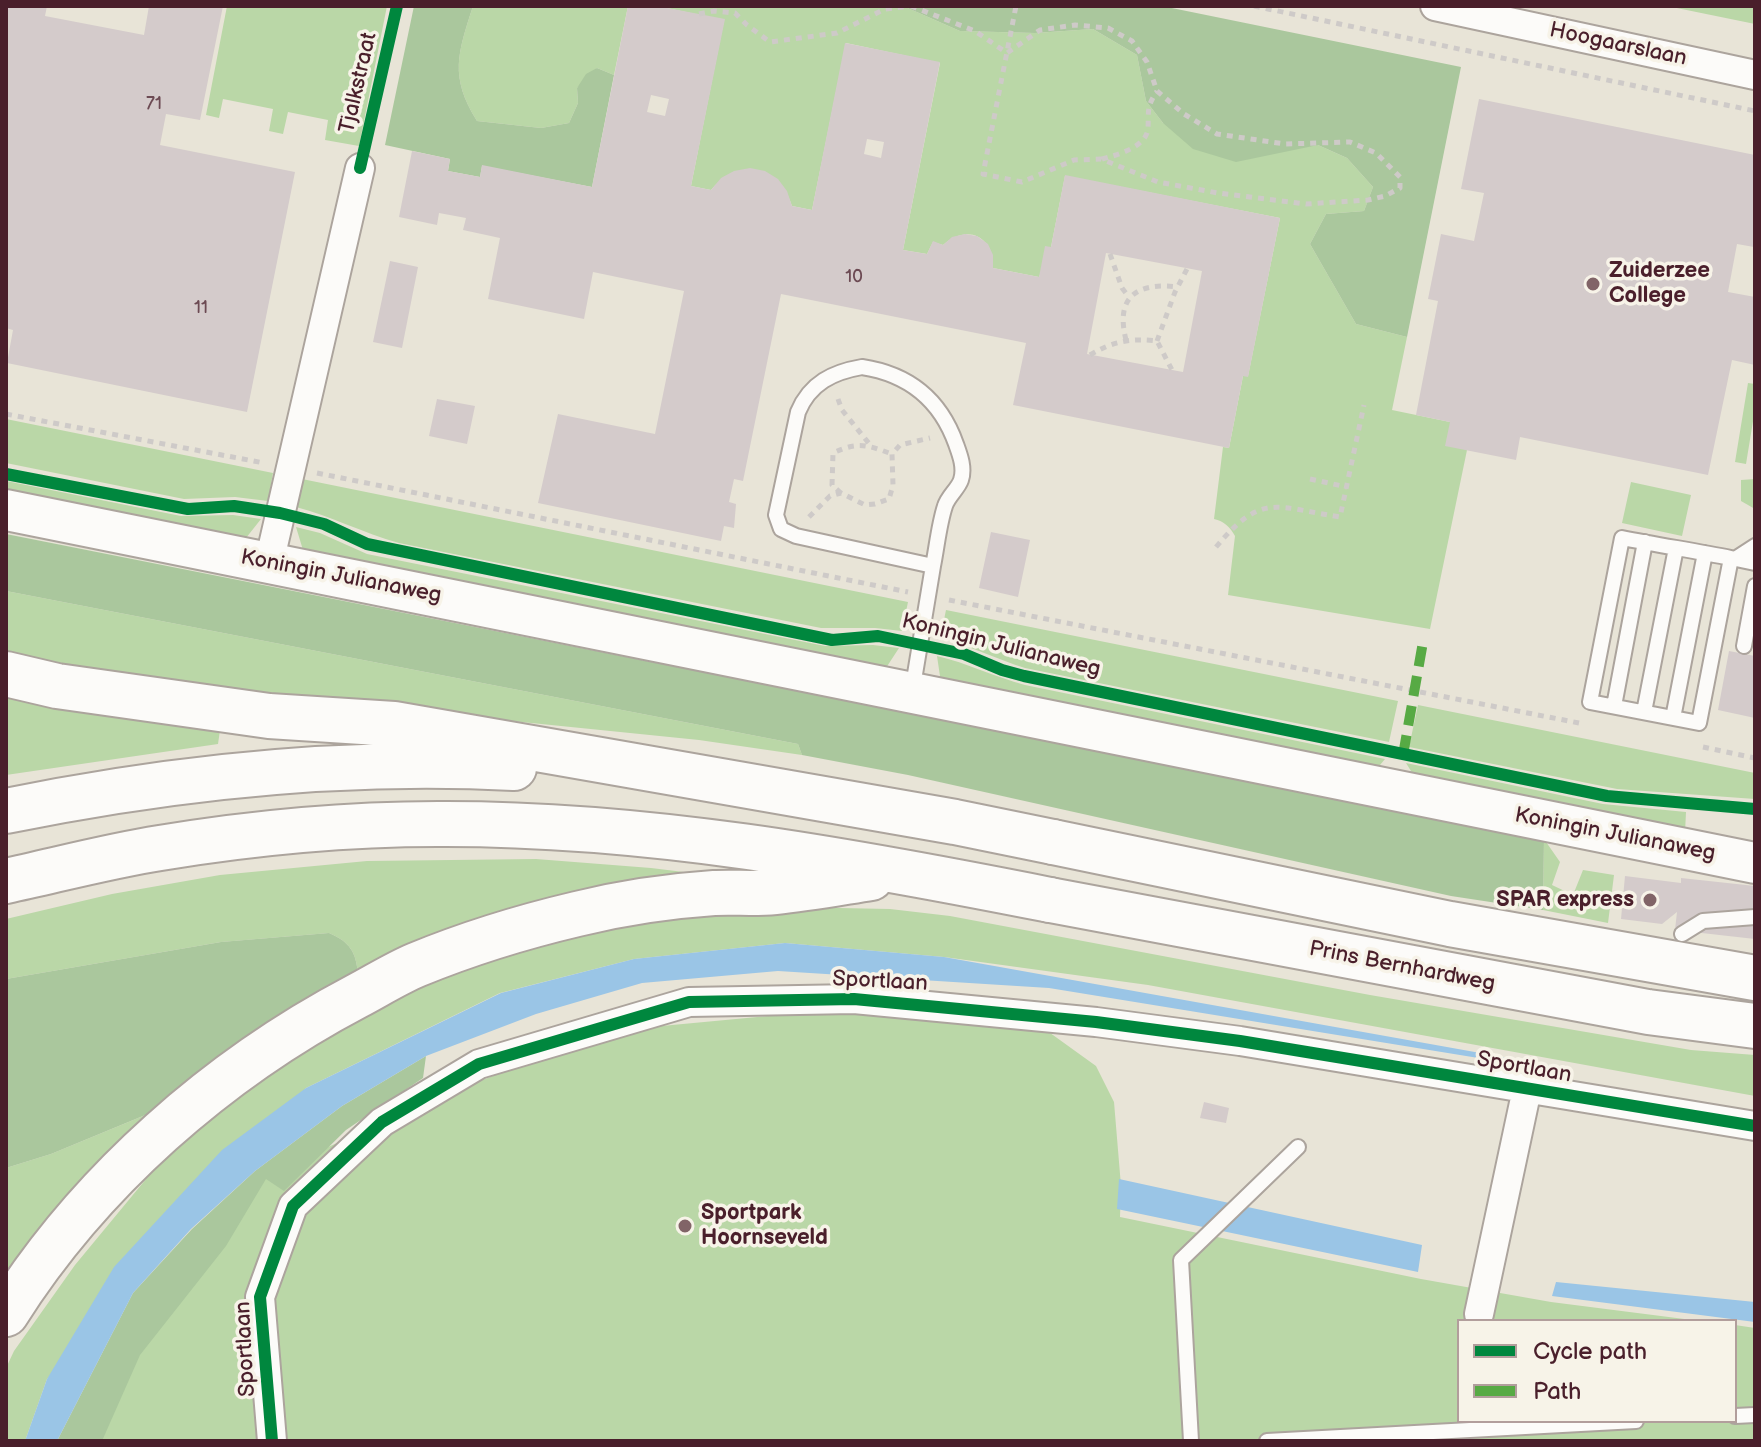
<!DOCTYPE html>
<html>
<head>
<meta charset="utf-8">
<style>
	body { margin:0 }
	#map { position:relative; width:1761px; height:1447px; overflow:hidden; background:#e8e4d7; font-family:"Balsamiq Sans",sans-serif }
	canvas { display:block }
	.frame { position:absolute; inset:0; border:8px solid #4a1f2b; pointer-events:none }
	.legend { position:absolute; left:1457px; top:1319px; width:280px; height:104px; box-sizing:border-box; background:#f7f3e8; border:2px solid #b29e9c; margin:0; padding:10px 14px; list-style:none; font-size:24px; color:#4a1f2b }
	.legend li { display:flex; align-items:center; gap:16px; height:40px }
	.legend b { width:40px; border:2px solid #b29e9c }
</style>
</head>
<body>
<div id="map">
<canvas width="1761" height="1447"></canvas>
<div class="frame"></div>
<ul class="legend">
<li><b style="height:10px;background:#00873e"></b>Cycle path</li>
<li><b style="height:10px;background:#57aa44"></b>Path</li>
</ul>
</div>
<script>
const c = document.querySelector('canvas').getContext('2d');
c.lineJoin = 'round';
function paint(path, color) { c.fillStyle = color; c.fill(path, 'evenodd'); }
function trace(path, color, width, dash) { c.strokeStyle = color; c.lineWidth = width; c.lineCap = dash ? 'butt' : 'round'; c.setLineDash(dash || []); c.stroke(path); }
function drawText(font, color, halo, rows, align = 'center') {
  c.font = font + ' "Balsamiq Sans",sans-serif'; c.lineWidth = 7; c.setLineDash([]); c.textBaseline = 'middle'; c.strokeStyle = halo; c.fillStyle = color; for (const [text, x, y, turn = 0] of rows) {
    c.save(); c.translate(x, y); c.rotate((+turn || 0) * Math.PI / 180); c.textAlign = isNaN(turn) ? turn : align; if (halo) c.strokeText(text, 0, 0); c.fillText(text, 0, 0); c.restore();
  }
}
paint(new Path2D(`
	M227,6H387L359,146L325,140L328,120L288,112L283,134L269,131L273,109L223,99L219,118L206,115Z
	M473,6H628L614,75L597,68L577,88L578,103L569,123L541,128L477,121C449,76 458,53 473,6Z
	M657,6H903L960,31L1035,33L1093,29L1137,55L1146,101L1163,123L1318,145L1347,158L1373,187L1364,211L1326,214L1310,244L1356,324L1407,337L1392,410L1450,422L1467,450L1430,629L1228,595L1235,536C1230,527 1224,521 1214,519L1223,447L1229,448L1243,376H1248L1280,218L1065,176L1051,247L1039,277L993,268C993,235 967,224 943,245L933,242L927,254L903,250L940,63L846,43L812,210L792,206C779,165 739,157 711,190L691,186L724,20Z
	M1667,6H1755V24Z
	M1748,383L1755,384V409L1746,464L1735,462Z
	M6,419L273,473L268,501L235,497L184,499L6,463Z
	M302,479L908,602L902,631L875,628H821L399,543C363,533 331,516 296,507Z
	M1755,479V509L1741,501V480Z
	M6,481L181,516L233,515L261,519L246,538L6,494Z
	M1631,482L1691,495L1682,536L1622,523Z
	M296,527L320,533L367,554L825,646L873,645L899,648L884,671L303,550Z
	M6,591L798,744L802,755L699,740L275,697L6,657Z
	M946,610L1398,701L1389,742L1025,668C996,659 970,645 940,639Z
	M937,656C967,663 995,677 1025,685L1385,759L1375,771L941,683Z
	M6,688L220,730L218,744L6,775Z
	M1418,705L1755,773V799L1617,789L1409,747Z
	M1406,763L1603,804L1686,812L1685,833L1416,779Z
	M1544,839L1560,862L1552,885L1573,895L1583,870L1614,875L1608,923L1543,910Z
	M536,859L651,868L733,878L358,974C356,952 350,942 329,933L221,942L6,979V919L112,894L220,875L367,861Z
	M788,907L890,909L950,916L1370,995L1691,1050L1755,1055V1096L1148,985L944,957L785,943L634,959L500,993L306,1088L47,1379L25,1441H6V1368L14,1351L75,1265L156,1167L254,1079L394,997L481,961L583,932L698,912Z
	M821,1011L1046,1030L1096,1066L1114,1102L1121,1186L1120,1217L1421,1279L1551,1302L1700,1321H1459V1421H1735V1325L1755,1328V1441H64L258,1178L450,1093L548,1054L651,1027Z
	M155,1111L6,1278V1168L51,1154Z`), '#bad7a7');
paint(new Path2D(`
	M414,6H473C458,53 449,76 477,121L541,128L569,123L578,103L577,88L586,74L597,68L614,75L592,187L482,166L480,177L448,171L450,159L385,145Z
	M903,6H1162L1461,67L1407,337L1356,324L1310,244L1326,214L1364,211L1373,187L1347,158L1318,145L1236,162L1193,149L1163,123L1146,101L1137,55L1093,29L1035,33L960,31Z
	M6,534L1544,839L1543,910L1451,896L908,775L802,755L798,744L6,591Z
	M329,933C350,942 356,952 358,974L155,1111L51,1154L6,1168V979L221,942Z
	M426,1056L423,1078L346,1130L284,1191L266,1179L226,1246L140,1355L102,1441H57L133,1293L192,1229L255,1171L342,1106Z`), '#aac79d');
paint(new Path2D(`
	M785,943L944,957L1553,1066L1552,1070L1049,988L778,971L642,983L536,1014L426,1056L342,1106L255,1171L191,1229L133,1293L57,1441H25L47,1379L114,1267L222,1150L306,1088L501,993L634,959Z
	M1119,1179L1422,1245L1418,1272L1117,1209Z
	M1556,1282L1755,1302V1322L1552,1296Z`), '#9ac5e6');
paint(new Path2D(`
	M6,6H47L45,16L144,35L149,6H223L200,120L166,114L160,145L295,172L247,412L7,363L13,330L6,328Z
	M628,6H657L725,19L691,186L711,190L721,178L734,171L750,168L765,171L778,179L787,191L792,206L812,210L845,43L940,62L903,250L927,254L933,241L943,245L952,237L965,234L977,236L988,244L993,255V268L1039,277L1045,246L1051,247L1065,175L1280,218L1248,377L1243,376L1229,448L1013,405L1026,343L781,294L743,481L734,479L729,502L736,504L734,528L724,526L721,541L538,503L558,414L655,434L684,291L593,272L584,319L488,299L500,238L463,230L466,218L439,213L437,225L399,217L412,151L450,159L448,171L480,177L482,165L592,187ZM651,95L669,99L665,116L647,112ZM867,139L884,142L881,158L864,154ZM1106,253L1202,271L1183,372L1087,354Z
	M1479,99L1755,155L1754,247L1737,244L1728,292L1755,297V365L1732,360L1708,475L1520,437L1516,460L1445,446L1450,422L1416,415L1438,301L1428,299L1441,234L1474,241L1484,193L1461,189Z
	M390,261L418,267L402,348L373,342Z
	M437,399L475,406L467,444L429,436Z
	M991,532L1030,540L1018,597L979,588Z
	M1729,651L1755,656V718L1718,710Z
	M1625,876L1681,883V878L1755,886V939L1675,930L1677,912L1662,924L1621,919Z
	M1204,1102L1229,1108L1226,1123L1200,1118Z`), '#d4cbcb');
const lane = new Path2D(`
	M862,367C908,374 940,399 956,444C960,455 965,468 961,480C958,489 948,496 945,506C939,524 937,546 933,566L796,536L781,529L776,515L798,412C810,383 833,372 862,367Z
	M1731,558L1699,723L1590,702L1622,538C1658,545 1695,551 1731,558L1755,563
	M1735,559L1755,546
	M1744,646L1755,586
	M912,692L933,566
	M1614,706L1645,542
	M1644,712L1676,548
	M1673,718L1705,553
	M1682,934L1703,921L1755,917
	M1735,1416L1755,1415
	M1191,1441L1181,1260L1298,1147
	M1267,1441L1636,1421`);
const street = new Path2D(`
	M1435,6L1755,75
	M269,563L360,168
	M1479,1314L1527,1089
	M272,1441L260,1297L293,1206L382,1122L479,1064L689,1002L854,999L1096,1022L1240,1041L1755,1126`);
const secondary = new Path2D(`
	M6,510L1755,863`);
const primary = new Path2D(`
	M1053,842L1450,924L1755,978
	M1050,900L1648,1012L1755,1026`);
const highway = new Path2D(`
	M6,674L57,686L269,716L394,724L955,822L1053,842
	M6,811C173,777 344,759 514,768
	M6,881C57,870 109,856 160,848C251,833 346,824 438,824C645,823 848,860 1050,900
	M6,1314C90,1181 218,1069 357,996C376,986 395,974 416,965C467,944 522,927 577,914C621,903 669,896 714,893C734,892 755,894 775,892C807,889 839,883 871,878`);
trace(lane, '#aca49d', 18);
trace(street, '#aca49d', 32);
trace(secondary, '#aca49d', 44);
trace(primary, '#aca49d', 48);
trace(highway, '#aca49d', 48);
trace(new Path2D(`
	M911,6L975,31L1007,53L1040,30L1075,25L1108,28L1132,41L1147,62L1157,91L1184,114L1217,134L1285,144L1350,142L1376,153L1400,177V188L1385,196L1368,200L1306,204L1218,193L1158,182L1101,159L1074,160L1022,182L983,174L1016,6
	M1254,6L1755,111
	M699,14L714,11L735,13L747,25L770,42L837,33L885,9L909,6
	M1102,159C1117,155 1147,147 1148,128C1149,110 1146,108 1157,91
	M1110,254L1122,288L1129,297
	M1126,340C1115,296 1137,282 1179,287
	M1157,341L1175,292L1187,269
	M1090,355C1113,341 1131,338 1157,341L1172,370
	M838,399L842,410L871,446
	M6,414L264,463
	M317,473L908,592
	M1310,479L1347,487
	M841,493L832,485L833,453C859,441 867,445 892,454
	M809,517L830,496L841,493L865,505L875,504L889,499L893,485L892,454L900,445L930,438
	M1216,547C1262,492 1275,507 1340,517L1364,405
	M949,600L1579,723
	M1703,747L1755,758`), '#cecac8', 5, [6, 6]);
trace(lane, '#fcfbf9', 14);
trace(street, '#fcfbf9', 28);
trace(secondary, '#fcfbf9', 40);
trace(primary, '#fcfbf9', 44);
trace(highway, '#fcfbf9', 44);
trace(new Path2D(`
	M1403,755L1423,642`), '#57aa44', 10, [20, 10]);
trace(new Path2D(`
	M360,168L397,6
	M6,474L188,509L234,506L280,513L324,524L367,544L832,640L878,636L964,654L1002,670L1024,676L1607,796L1755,809
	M272,1441L260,1297L293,1206L382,1122L479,1064L689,1002L854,999L1096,1022L1240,1041L1755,1126`), '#00873e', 12);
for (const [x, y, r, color] of [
	[1593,284,8,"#816467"],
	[1650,900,8,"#816467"],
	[685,1226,8,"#816467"]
]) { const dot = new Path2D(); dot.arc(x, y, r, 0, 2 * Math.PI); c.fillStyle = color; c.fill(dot); trace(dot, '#f7f3e8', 3); }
drawText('18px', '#6c4a53', null, [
	["71",154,104],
	["10",854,277],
	["11",201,308]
]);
drawText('22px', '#4a1f2b', '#f7f3e8', [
	["Hoogaarslaan",1618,45,12],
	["Tjalkstraat",359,83,-77],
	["Koningin Julianaweg",341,577,11],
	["Koningin Julianaweg",1001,646,14],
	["Koningin Julianaweg",1615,835,11],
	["Prins Bernhardweg",1402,967,11],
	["Sportlaan",880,982,3],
	["Sportlaan",1524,1068,10],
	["Sportlaan",246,1349,-93]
]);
drawText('bold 22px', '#4a1f2b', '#f7f3e8', [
	["Zuiderzee",1609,271],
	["College",1609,296],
	["SPAR express",1634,900,"right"],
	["Sportpark",701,1213],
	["Hoornseveld",701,1238]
], 'left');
</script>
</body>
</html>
